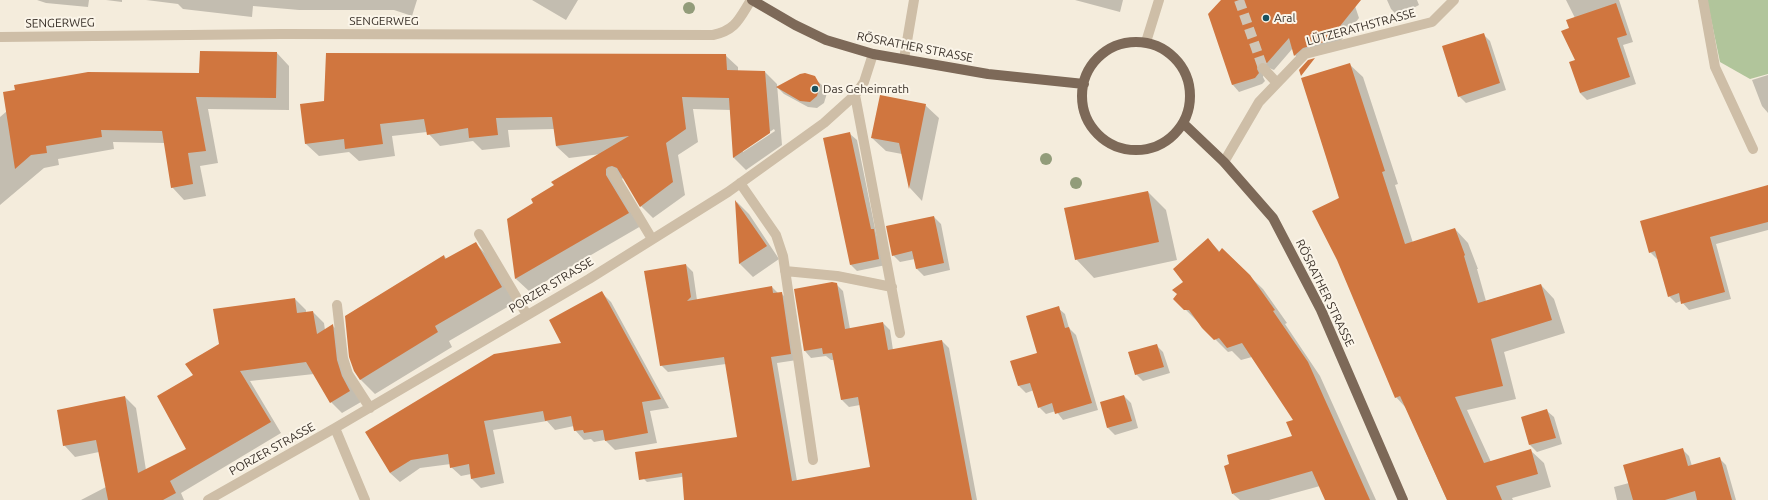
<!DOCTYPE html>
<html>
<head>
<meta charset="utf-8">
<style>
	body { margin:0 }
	canvas { display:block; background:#f4ecdc }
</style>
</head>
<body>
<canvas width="1768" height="500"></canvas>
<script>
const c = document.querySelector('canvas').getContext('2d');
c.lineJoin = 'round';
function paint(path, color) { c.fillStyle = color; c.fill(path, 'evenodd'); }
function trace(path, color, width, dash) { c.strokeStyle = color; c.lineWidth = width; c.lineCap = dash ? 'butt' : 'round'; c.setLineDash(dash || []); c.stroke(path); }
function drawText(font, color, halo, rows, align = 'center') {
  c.font = font + ' Ubuntu,sans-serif'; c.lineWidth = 4; c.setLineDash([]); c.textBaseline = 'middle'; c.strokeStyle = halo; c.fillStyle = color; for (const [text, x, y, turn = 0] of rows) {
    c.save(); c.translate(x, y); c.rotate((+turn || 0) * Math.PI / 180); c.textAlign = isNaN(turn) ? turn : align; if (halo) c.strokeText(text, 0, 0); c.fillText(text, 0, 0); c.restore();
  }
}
paint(new Path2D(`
	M1707,0H1768V74L1750,79L1720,62Z`), '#b1c59b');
paint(new Path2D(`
	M37,0H89L88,7L46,3Z
	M106,0H122V2Z
	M146,0H417L412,16L394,10H299L253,6L252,17L183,9L178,4Z
	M532,0H578L566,20Z
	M1075,0H1123L1120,12Z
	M1223,0H1353L1359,18L1335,48L1310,54L1302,62L1295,55L1293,48L1274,70L1269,68L1265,70L1263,77L1265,81L1262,84L1239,92L1233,85L1209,15Z
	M1387,0H1417L1419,5L1398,16L1391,9Z
	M1566,0H1619L1633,42L1623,45L1636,84L1587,100L1580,93L1576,60L1575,18Z
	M1483,34L1490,41L1506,90L1466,103L1459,96Z
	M277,53L289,66V110L208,109L218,163L200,166L206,196L184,200L172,187L165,143L113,142L114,149L58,159L59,165L44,168L0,205V117L7,111L200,74Z
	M725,55L738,67V71L765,72L777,84L782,145L746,170L734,158L731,110L693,109L698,142L678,155L685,195L653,218L641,206L624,178L621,179L641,226L529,291L516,279L508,219L534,204L601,154L569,158L556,146L555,129L508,130L510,147L482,150L473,141L440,146L427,132L392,136L395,156L359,161L349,152L319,156L306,144L301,105ZM774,129L775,131L743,152V150Z
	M1349,64L1363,77L1398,184L1395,185L1413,243L1455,229L1468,243L1478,269H1477L1486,301L1541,285L1554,299L1565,333L1504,352L1516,399L1467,410L1491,462L1530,450L1544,463L1551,487L1512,498L1513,500H1447L1406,408L1396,397L1340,198Z
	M811,75L825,88L827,93L824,103L817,108L808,107L784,94L778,88Z
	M1768,75V113L1762,106L1752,80Z
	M925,105L939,118L922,201L910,188L902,154L886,151L872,138Z
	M850,134L857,140L876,233L886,265L857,271L851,265Z
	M1768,186V230L1716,244L1731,299L1689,310L1681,301L1676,303L1669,296L1659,258L1657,259L1650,252Z
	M1148,192L1166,210L1177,260L1094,278L1076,259Z
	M737,202L749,214L779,259L753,277L740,264Z
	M934,217L941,224L950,270L924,276L917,269L915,259L900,262L893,255Z
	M1208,239L1220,252L1222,250L1263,289L1287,323L1285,324L1320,376L1376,500H1326L1320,486L1269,500H1240L1233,494L1294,437L1295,420L1252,357L1241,360L1232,351L1228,352L1175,299Z
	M475,243L490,258L516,302L449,341L452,347L375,394L360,379L346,316L444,256L447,259Z
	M686,265L693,272L697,300L772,287L778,293H781L788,300L797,360L777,363L797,481L871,468L860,405L849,407L842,400L834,360H831L826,356L811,358L805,351L796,290L836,284L843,291L850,329L883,323L890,330L893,350L942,341L949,348L977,500H748L743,468L647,482L640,475L738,438L726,364L668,372L661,365Z
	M601,292L611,302L669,408L650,411L657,443L615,450L605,440L594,442L591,439L584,440L575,430L574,426L555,430L547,421L493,430L504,483L481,488L472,479L471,474L461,476L451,467V464L420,468L400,482L390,473L563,344Z
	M295,299L306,310V313L313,312L324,323L325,330L332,325L343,336L348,372L361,402L342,413L331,402L314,374L250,381L281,433L181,493L184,500H81L106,487L99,452L75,457L64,445L125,397L136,408L146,470L188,449L194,375Z
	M1058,308L1065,314L1069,328L1076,335L1098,410L1063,420L1056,411L1046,414L1039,407L1034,390L1026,393L1019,386L1012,362L1039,354Z
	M1156,345L1163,352L1170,373L1143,381L1136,374Z
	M1124,396L1131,403L1138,428L1115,435L1108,428L1101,403Z
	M1547,411L1554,417L1562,444L1537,452L1530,445L1522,418Z
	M1682,449L1689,456L1692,466L1719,458L1726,465L1736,500H1617L1614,487L1629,483Z`), '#0003');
paint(new Path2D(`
	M1221,0H1361L1328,41L1303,48L1294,56L1289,38L1267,63L1262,62L1258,64L1257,69L1259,73L1255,78L1232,85L1208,14Z
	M1616,3L1627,35L1617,38L1630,77L1580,93L1569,62L1575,60L1561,31L1569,28L1566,20Z
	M1484,33L1500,83L1458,97L1442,46Z
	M200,51L277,52L276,98L196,97L206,151L188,153L193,184L171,188L162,131L101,130L102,137L46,146L47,153L31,155L15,169L3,92L15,90L14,85L88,72L199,73Z
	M326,53L726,54L727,70L765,71L770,133L733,158L729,98L682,97L686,129L666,143L673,182L640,207L617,168L612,166L608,167L606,169V175L629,213L515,279L507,219L533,203L531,199L554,185L551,182L629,136L556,146L552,117L496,118L498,135L469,138L468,128L427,135L424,119L380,124L383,144L345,149L344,139L305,144L300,104L324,101Z
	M1315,58L1301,76L1299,70L1308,60Z
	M1350,63L1385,171L1382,172L1405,244L1455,228L1465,255L1464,256L1478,303L1541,284L1552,320L1491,339L1503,386L1455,397L1484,463L1531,449L1538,474L1496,486L1502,500H1447L1400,396L1395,398L1337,260L1312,211L1339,198L1301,78Z
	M805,73L815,76L820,85L817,96L810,102L800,101L776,87L800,74Z
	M880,95L926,104L909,189L899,143L871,138Z
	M850,132L871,229H874L879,259L850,265L823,138Z
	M1768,185V222L1710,237L1725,292L1681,304L1679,293L1668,297L1655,251L1649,253L1640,221Z
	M1148,191L1159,242L1075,260L1064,208Z
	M735,200L767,246L739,264Z
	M934,216L944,263L916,269L912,251L892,256L886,226Z
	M1208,238L1219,252L1222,248L1250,275L1275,310L1273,311L1308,362L1370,500H1325L1312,471L1232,494L1224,466L1229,464L1227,455L1292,436L1286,422L1293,420L1242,343L1227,348L1219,338L1214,340L1202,328L1189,310H1184L1173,299L1177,294L1172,290L1183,282L1173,269Z
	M476,242L502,287L435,326L438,332L360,380L354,371L349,357L345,316L444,255L445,259Z
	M686,264L691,297L687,301L772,286L773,293L782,292L791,354L771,357L792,481L870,467L858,397L841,400L832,353L823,354L822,348L804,351L794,289L832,282L837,283L845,329L883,322L888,350L942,340L972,500H684L682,473L639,480L635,452L737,437L724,357L660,366L644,271Z
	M602,291L661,399L642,402L648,433L605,441L603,430L584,433L583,430L574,431L571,416L545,421L543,411L484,421L495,474L471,479L469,464L450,468L448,454L411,460L390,473L365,432L494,354L561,343L549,320Z
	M295,298L297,313L313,311L317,334L333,324L337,360L342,376L350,391L330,403L306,362L240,371L271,422L170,481L176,493L163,500H108L96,440L63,446L57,410L125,396L138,473L186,449L157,396L193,375L185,364L219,344L213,309Z
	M1059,306L1065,328L1069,327L1092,403L1055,414L1052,403L1038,408L1030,383L1018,386L1010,361L1037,353L1026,316Z
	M1157,344L1164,367L1135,375L1128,352Z
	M1124,395L1132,421L1107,428L1100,402Z
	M1547,409L1556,438L1529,445L1521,417Z
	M1683,448L1688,466L1720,457L1732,500H1697L1695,491L1665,500H1633L1623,465Z`), '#d0763f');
trace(new Path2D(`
	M1239,0L1263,68`), '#cfc6b8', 10, [10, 5]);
trace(new Path2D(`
	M1703,0L1715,67L1753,149
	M0,37L282,34L713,35C736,30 739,19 751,0
	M1146,42L1159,0
	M904,59L914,0
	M1263,68L1277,83
	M855,95L900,333
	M1224,162L1259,102L1305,54L1432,22L1454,0
	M612,172L652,239
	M740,183L776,235L783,256L813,460
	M479,234L527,315
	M785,271L837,276L892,287
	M337,305L343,358L348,374L370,408
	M335,428L365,500
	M208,500L335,428L589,279L728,192L824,123L855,95L864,82L873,54`), '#cebea7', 10);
trace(new Path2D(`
	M752,0L795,25L826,40L873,54L988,74L1084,84
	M1082 96a54 54 0 1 1 108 0a54 54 0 1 1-108 0Z
	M1183,123L1224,162L1273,218L1321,310L1403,500`), '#7d6958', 10);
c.fillStyle = '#929c7a';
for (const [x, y] of [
	[689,8],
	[1046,159],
	[1076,183]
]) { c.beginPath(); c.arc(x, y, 6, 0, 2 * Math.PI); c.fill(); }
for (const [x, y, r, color] of [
	[1266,18,4,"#1a515f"],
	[815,89,4,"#1a515f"]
]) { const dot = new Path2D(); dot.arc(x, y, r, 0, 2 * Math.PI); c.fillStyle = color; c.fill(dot); trace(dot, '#fbf5e9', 1.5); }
drawText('12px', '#393028', '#fbf5e9', [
	["Aral",1274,18],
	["Das Geheimrath",823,89]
], 'left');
drawText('12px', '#393028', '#fbf5e9', [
	["SENGERWEG",384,21],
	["SENGERWEG",60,23,-1],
	["LÜTZERATHSTRASSE",1361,27,-15],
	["RÖSRATHER STRASSE",915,47,11],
	["PORZER STRASSE",551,285,-31],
	["RÖSRATHER STRASSE",1325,293,64],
	["PORZER STRASSE",272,449,-29]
]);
</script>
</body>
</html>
